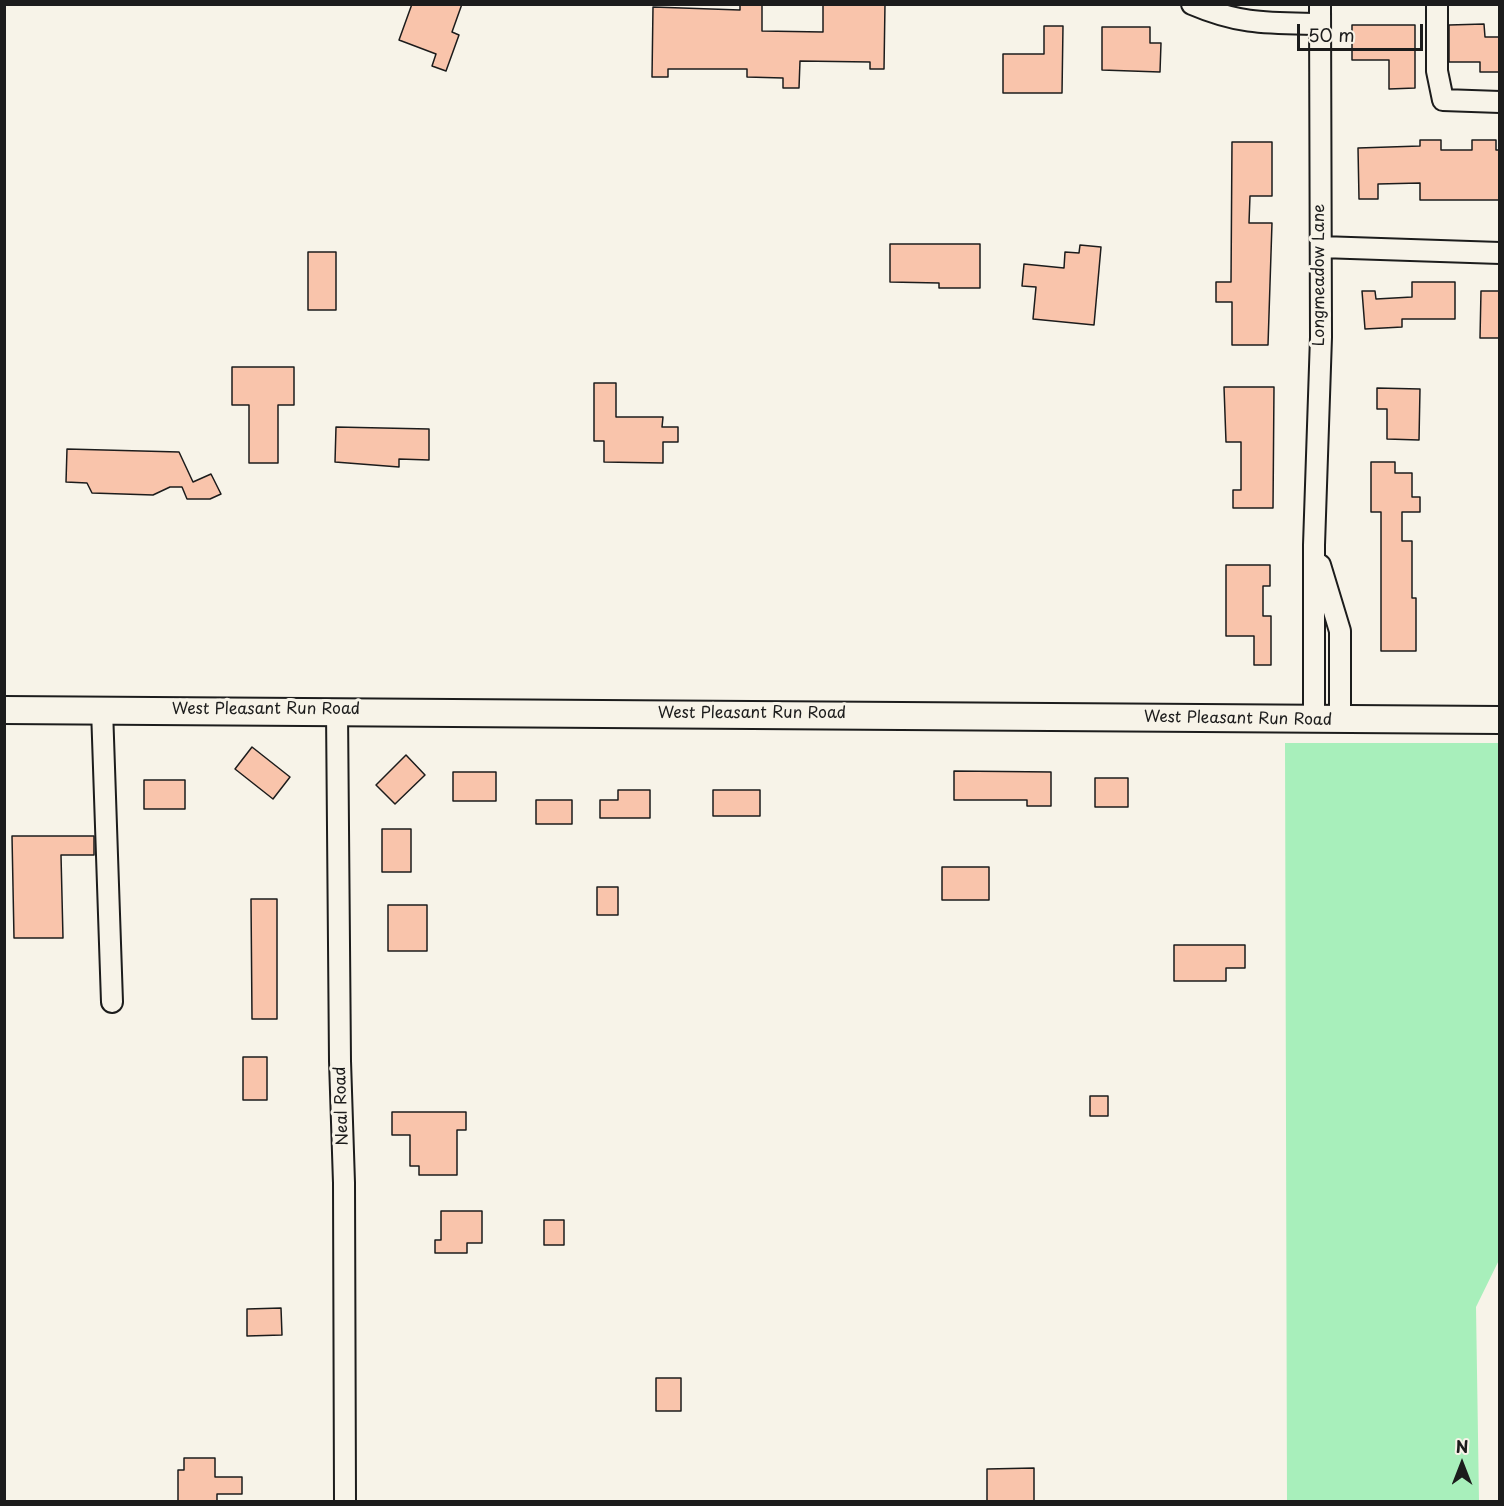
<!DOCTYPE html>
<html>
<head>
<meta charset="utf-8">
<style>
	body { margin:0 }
	#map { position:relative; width:1504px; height:1506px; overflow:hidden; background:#f7f3e8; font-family:"Playpen Sans",sans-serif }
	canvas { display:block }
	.frame { position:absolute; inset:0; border:6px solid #1c1c1c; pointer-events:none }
	.north { position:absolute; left:1432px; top:1434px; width:60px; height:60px; -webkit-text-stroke:4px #f7f3e8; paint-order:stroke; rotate:0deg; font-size:16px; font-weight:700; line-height:24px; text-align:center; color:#1c1c1c }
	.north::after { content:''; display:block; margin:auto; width:21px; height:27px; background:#1c1c1c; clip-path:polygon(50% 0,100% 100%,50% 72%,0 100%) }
	.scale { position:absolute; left:1297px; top:24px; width:126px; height:27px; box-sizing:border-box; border:3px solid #1c1c1c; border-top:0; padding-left:8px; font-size:18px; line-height:21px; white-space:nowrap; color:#1c1c1c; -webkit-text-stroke:4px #f7f3e8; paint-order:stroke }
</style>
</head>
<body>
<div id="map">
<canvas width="1504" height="1506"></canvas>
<div class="frame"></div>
<div class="north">N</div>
<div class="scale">50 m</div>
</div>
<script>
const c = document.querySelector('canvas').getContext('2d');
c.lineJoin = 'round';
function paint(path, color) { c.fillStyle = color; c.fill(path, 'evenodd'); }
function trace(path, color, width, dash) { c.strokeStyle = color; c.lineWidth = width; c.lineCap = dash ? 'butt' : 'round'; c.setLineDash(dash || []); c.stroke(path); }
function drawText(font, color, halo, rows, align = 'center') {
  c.font = font + ' "Playpen Sans",sans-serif'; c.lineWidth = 6; c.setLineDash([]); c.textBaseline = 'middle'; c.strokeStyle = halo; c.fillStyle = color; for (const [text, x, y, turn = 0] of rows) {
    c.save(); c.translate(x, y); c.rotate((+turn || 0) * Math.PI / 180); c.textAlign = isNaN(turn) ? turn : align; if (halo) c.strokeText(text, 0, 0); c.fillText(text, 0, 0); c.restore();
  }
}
paint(new Path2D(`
	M1285,743H1499L1500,1258L1476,1307L1479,1501H1287Z`), '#a8efbb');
const building = new Path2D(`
	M412,4H462L452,32L459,35L446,71L432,66L436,54L399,40Z
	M740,4H762V31L823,32V4H885L884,69H870V62L800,61L799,88H783V78L747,77V69H668V77H652L653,7L740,10Z
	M1484,24L1485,37H1500V72H1480V62H1449V25Z
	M1352,25H1415V88L1389,89V60H1352Z
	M1044,26H1063L1062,93H1003V54H1044Z
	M1102,27H1150V43H1161L1160,72L1102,70Z
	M1420,140H1441V150H1472V140H1496V150H1500V200H1420V183L1378,184V199H1359L1358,148L1420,146Z
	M1232,142H1272V196H1250L1249,223H1272L1268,345H1232V302H1216V282H1231Z
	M890,244H980V288H939V283L890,282Z
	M1080,245L1101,247L1094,325L1033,319L1036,287L1022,286L1024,264L1064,268L1065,252L1079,253Z
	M308,252H336V310H308Z
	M1412,282H1455V319H1402V327L1365,329L1362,291H1375L1376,299L1412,297Z
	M1481,291H1500V338H1480Z
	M232,367H294V405H278V463H249V405H232Z
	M594,383H616V417H663L662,427H678V442H663V463L604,462V441H594Z
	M1224,387H1274L1273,508H1233V490H1241V442H1226Z
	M1377,388L1420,389L1419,440L1387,439V409H1377Z
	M336,427L429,429V460L399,459V467L335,462Z
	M67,449L179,452L193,482L211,474L221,494L210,499H187L182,487H170L153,495L92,493L87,483L66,482Z
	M1371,462H1395V473H1412V497H1420V512H1402V541H1412V598H1416V651H1381V512H1371Z
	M1226,565H1270V586H1263V616H1271V665H1254V636H1226Z
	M252,747L290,777L273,799L235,769Z
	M406,755L425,775L395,804L376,785Z
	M954,771L1051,772V806H1027V800H954Z
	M453,772H496V801H453Z
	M1095,778H1128V807H1095Z
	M144,780H185V809H144Z
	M618,790H650V818H600V800H618Z
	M713,790H760V816H713Z
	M536,800H572V824H536Z
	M382,829H411V872H382Z
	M12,836H94V855H61L63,938H14Z
	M942,867H989V900H942Z
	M597,887H618V915H597Z
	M251,899H277V1019H252Z
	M388,905H427V951H388Z
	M1174,945H1245V968H1226V981H1174Z
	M243,1057H267V1100H243Z
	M1090,1096H1108V1116H1090Z
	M392,1112H466V1130H457V1175H419V1166H410V1135H392Z
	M441,1211H482V1243H467V1253H435V1240H441Z
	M544,1220H564V1245H544Z
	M281,1308L282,1335L247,1336V1309Z
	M656,1378H681V1411H656Z
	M184,1458H215V1477H242V1494H217V1502H178V1470H184Z
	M1034,1468V1502H987V1469Z`);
paint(building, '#f9c4ab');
trace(building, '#1c1c1c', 1.5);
const minor = new Path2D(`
	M1192,4C1241,25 1269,23 1320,24
	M1437,4V71L1443,100L1500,102
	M1321,247L1500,253
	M1320,565L1340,631V720
	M102,709L112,1002
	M337,711L340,1061L344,1183L345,1502
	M1314,719V545L1321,337L1320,4`);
const major = new Path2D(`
	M4,710L1500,720`);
trace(minor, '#1c1c1c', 24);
trace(major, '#1c1c1c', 30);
trace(minor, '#f7f3e8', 20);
trace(major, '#f7f3e8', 26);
drawText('16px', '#1c1c1c', '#f7f3e8', [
	["Longmeadow Lane",1320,275,-90],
	["West Pleasant Run Road",266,710],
	["West Pleasant Run Road",752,714],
	["West Pleasant Run Road",1238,719,1],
	["Neal Road",342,1106,-92]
]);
</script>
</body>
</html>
